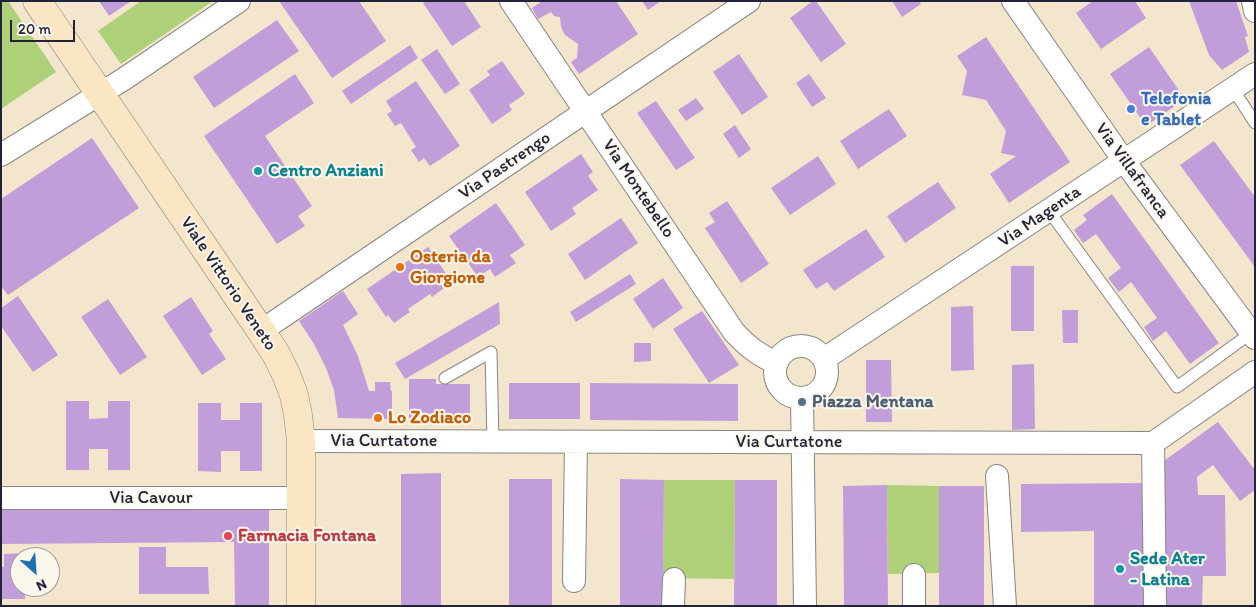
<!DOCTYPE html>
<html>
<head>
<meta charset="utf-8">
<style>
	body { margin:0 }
	#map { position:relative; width:1256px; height:607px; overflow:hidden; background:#f3e6cc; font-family:Itim,sans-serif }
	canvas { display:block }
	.frame { position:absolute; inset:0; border:2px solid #22223b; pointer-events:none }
	.north { position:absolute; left:10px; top:547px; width:50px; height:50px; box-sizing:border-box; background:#fbf7ec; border:1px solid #a4a2a5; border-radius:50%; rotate:154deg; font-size:14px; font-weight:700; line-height:20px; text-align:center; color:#22223b }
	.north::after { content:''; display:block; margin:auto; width:18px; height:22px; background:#1f6fb2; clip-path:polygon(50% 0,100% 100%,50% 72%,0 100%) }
	.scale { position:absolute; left:10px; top:20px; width:65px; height:22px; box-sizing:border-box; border:2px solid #22223b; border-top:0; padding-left:6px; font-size:15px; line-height:18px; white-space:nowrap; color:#22223b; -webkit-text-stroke:4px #fbf7ec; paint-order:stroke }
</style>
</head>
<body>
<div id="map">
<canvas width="1256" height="607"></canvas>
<div class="frame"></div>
<div class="north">N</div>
<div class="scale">20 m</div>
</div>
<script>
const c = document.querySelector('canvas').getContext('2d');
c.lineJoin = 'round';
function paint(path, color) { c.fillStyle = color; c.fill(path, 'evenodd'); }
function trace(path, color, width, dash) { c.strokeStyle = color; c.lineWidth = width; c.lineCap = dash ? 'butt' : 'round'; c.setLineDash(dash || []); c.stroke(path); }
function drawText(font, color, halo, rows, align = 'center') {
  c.font = font + ' Itim,sans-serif'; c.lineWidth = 4; c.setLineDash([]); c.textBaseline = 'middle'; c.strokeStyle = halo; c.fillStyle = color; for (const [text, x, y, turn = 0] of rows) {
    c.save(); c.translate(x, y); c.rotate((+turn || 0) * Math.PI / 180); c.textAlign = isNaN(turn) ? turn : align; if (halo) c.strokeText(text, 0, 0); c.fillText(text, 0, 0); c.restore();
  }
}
paint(new Path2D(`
	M1,1H8L56,72L1,109Z
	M141,1H213L121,64L98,31Z
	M664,480H735L734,579L663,578Z
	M887,485L939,486V573L888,574Z`), '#aed079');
paint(new Path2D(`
	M99,1H131L109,16Z
	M279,1H359L386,41L332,78Z
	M426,1H464L481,27L452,46L423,3Z
	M542,1H616L638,34L579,74L571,62L577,58L578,44L565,35L561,27L560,17L554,16L551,12L538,19L532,8Z
	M642,1H661L648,10Z
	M813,1H816L846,44L821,62L790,18Z
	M892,1H919L921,4L902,17Z
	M1093,1H1135L1146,18L1101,49L1076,13Z
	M1189,1H1236L1248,36L1245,37L1249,52L1222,70L1209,55Z
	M277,20L299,51L214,108L193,77Z
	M986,37L1070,162L1009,203L990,174L1016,156L1001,153L1006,131L986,100L962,95L967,71L957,56Z
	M410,45L418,58L351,104L342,91Z
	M1149,47L1185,99L1146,126L1110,74Z
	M437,49L460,84L445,94L421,60Z
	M739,54L768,97L742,115L713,72Z
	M502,61L525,94L509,105L512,110L492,124L469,90L490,75L487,71Z
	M295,74L314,103L265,136L312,206L298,216L305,226L277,244L204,136Z
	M809,74L826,98L812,107L796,83Z
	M416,81L460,146L430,166L424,158L419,162L411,150L416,147L401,123L395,126L387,114L392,111L386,101Z
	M696,98L704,109L686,121L678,110Z
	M656,101L695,158L676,170L637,113Z
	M889,109L907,136L858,169L840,141Z
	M735,125L751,149L739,158L723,134Z
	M92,138L139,208L8,295L1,286V199Z
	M1214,141L1255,197V267L1180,165Z
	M581,154L593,172L588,176L598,190L572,208L576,214L551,231L525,192Z
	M818,156L836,184L790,215L771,188Z
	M938,182L956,208L905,243L887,216Z
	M1112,194L1219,343L1190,364L1166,331L1153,341L1144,327L1157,318L1131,282L1119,292L1108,278L1121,268L1096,234L1083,243L1074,230L1087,220L1083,215Z
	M727,201L769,264L741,283L705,228L715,222L709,213Z
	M496,203L525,245L510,255L516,263L495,277L490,269L478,277L449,236Z
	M621,218L638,243L585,280L568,254Z
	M866,229L885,257L834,291L827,282L816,289L803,270Z
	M428,247L447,275L443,278L448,285L432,297L430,294L408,309L410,312L394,323L388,315L386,317L367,289Z
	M1011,266H1034V331H1011Z
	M630,274L636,284L576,322L570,312Z
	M663,278L683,308L653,329L633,299Z
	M343,291L358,314L343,325L358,356L369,391H375V382H390L391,391H392V419L338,418L334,390L326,368L314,344L299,321Z
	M18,296L58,355L33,372L1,326V308Z
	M191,297L213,331L209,334L226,359L202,375L163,316Z
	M108,299L147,357L120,375L81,317Z
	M499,302L500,324L405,379L395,363Z
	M973,306L974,370L951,371V307Z
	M1062,310H1078V343H1063Z
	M702,311L739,365L709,383L673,329Z
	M634,343H651V361L634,362Z
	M866,360H891L892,422H866Z
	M1034,364L1035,429L1012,430V365Z
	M409,379H436V384H470V418H409Z
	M509,383H580V419H509Z
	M590,383L738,384V421L590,420Z
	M66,401H89V419L108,418V401H130V470H108V449H89V470H66Z
	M198,403H221V420H240V403H262V471H240V451H221V472L198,471Z
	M1218,422L1255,470V490L1240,501L1213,465L1197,477L1198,495H1225L1226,576H1203L1202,606H1162L1161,463Z
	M441,473V606H401V474Z
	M509,479H552V606H509Z
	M620,479L664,480L663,606H620Z
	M735,480H777V606H734Z
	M1145,483V606H1094V531L1021,532V484Z
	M887,485L888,606H844L843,486Z
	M939,486H984V606H939Z
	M269,507V606H235L234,542L1,544V509Z
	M139,547H166V567H208L209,594H139Z
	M25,553V557H20V587H25V599H1V567H4V554Z`), '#c19eda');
const lane = new Path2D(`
	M1233,89L1255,123
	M1049,211L1177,387L1251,333
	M445,378L491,352L493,442`);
const street = new Path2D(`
	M511,1L734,332C747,346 759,356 777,363
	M1013,1L1124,161L1255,338
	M1253,1L1255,11
	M1,155L124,79L239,1
	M261,331L749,1
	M775 372a26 26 0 1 1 52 0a26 26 0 1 1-52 0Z
	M824,359L1255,74
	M802,399L805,606
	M301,441L1153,443L1255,372
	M1153,443L1155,606
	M997,476L1005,606
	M1,498H300
	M914,575V606
	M574,581L576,442
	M673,606L674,579`);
const secondary = new Path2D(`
	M37,1L261,331L276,354L286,374L294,395L298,415L301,441V606`);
trace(lane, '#8a8484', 13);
trace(street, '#8a8484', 24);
trace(secondary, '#8a8484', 29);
trace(lane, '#fff', 11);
trace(street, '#fff', 22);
trace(secondary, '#fbe6c4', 28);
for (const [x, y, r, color] of [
	[1131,109,5,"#3f7fe0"],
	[258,171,5,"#0f9aa8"],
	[400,267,5,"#e8710a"],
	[802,402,5,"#5c6f8a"],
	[378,418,5,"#e8710a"],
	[228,536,5,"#e0444e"],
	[1120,569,5,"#0f9aa8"]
]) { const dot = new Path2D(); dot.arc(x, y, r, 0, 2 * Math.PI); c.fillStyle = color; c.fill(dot); trace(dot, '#fbf7ec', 2); }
drawText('bold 18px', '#366cbe', '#fbf7ec', [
	["Telefonia",1141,99],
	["e Tablet",1141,120]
], 'left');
drawText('18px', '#22223b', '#fbf7ec', [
	["Via Pastrengo",505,166,-34],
	["Via Villafranca",1132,171,54],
	["Via Montebello",638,189,56],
	["Via Magenta",1040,217,-34],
	["Viale Vittorio Veneto",228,284,56],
	["Via Curtatone",384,441],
	["Via Curtatone",789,442],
	["Via Cavour",151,498]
]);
drawText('bold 18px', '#0d838f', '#fbf7ec', [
	["Centro Anziani",268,171],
	["Sede Ater",1130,559],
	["- Latina",1130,580]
], 'left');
drawText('bold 18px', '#c56008', '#fbf7ec', [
	["Osteria da",410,257],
	["Giorgione",410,278],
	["Lo Zodiaco",388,418]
], 'left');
drawText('bold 18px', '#4e5e75', '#fbf7ec', [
	["Piazza Mentana",812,402]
], 'left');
drawText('bold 18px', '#be3a42', '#fbf7ec', [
	["Farmacia Fontana",238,536]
], 'left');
</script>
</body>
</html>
